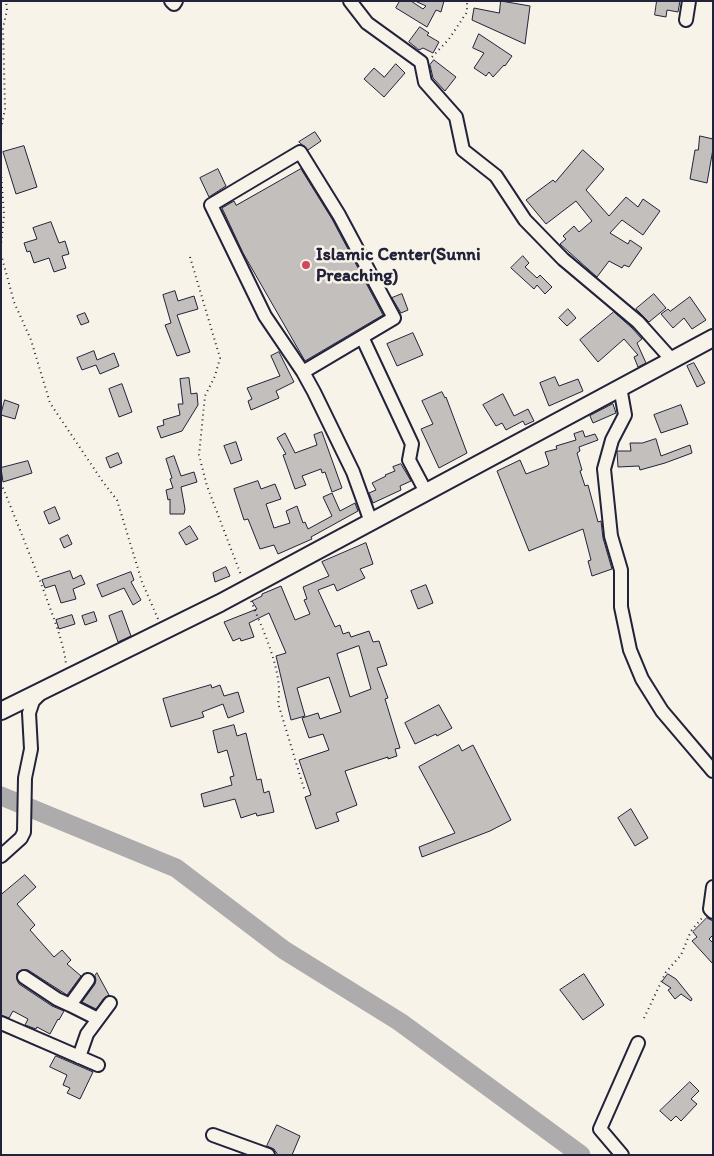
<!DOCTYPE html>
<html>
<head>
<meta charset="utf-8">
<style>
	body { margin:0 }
	#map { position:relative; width:714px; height:1156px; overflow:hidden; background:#f7f3e8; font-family:Itim,sans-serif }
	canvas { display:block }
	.frame { position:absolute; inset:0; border:2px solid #22223b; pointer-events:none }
</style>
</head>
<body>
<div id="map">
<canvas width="714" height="1156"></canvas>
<div class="frame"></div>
</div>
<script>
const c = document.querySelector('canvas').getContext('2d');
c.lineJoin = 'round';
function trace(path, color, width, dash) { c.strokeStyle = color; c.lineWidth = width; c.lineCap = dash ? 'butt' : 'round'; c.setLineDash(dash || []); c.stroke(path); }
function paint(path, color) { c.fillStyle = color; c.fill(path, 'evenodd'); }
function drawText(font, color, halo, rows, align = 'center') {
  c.font = font + ' Itim,sans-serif'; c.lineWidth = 5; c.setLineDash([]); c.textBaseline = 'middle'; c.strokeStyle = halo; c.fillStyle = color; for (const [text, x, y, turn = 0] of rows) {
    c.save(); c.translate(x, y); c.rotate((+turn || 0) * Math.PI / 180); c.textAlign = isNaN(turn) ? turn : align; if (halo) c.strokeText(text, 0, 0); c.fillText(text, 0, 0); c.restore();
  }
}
trace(new Path2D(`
	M1,796L176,868L284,950L400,1022L581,1155`), '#aeabad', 19);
const building = new Path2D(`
	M400,1H411L423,9L426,6L415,1H444L441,12L436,10L427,27L396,8Z
	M501,1L530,6L525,44L472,20L474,8L499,13Z
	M657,1H680L678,12L667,10L666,17L655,15Z
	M420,27L429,33L427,35L439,42L433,53L423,48L419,50L409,42Z
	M479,34L512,56L505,66L504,65L493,77L489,72L486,76L474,68L484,53L473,48Z
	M434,60L456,77L445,91L433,78L430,65Z
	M396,64L405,73L384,97L364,79L374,68L384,77Z
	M315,132L321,141L308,150L299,142Z
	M700,136L713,139V149L707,183L690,179L695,150H698Z
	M24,146L37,187L16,194L3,152Z
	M583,150L604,169L586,190L609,216L626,197L638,207L643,199L660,211L643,235L622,220L610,233L628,244L630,240L642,248L629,267L624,265L622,268L609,261L597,277L560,244L566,239L563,236L574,226L579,232L592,221L576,201L546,224L526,200L553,180L555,182Z
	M218,169L226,186L209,197L200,178Z
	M301,169L332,219L383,315L305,361L243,253L222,208L234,201L236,205Z
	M51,222L59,243L65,241L69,254L62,256L66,268L54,272L49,258L34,263L30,251L27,252L24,243L37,239L33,228Z
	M523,256L529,263L525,267L537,278L540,275L552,287L545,294L537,285L534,289L511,268Z
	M175,291L178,301L194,296L198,309L177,315L190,352L177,356L165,325L171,323L163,295Z
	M402,294L408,310L401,313L392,298Z
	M654,294L666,308L649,322L636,309Z
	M690,297L706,320L692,329L684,318L673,328L661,314L668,309L670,311Z
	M568,309L576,318L567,326L559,318Z
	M614,312L632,328L642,339L637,343L646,363L638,367L634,357L638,355L624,339L598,362L580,340Z
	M85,313L89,322L81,325L77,316Z
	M413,333L423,355L397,366L387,344Z
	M94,351L97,360L114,353L119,366L100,374L96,365L82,370L77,358Z
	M279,352L294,382L276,391L279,398L251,410L248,401L252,399L247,388L280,376L271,356Z
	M694,363L705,383L697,387L687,366Z
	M555,377L559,386L578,379L583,391L549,406L540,383Z
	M189,378L191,394L197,393L198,405L182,431L161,438L157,427L164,425L163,420L180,415L178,404H183L180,379Z
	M122,384L132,412L119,417L109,389Z
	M442,392L445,398L446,397L467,453L439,468L421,429L433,424L422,401Z
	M503,394L514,416L528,409L534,421L525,425L523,421L506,430L502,423L496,426L483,405Z
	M5,400L19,405L15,419L1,415Z
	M613,404L616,413L593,423L590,416Z
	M681,405L688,424L661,433L654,415Z
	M583,431L585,437L595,434L598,440L579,447L580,451L577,453L582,470L580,471L585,486L588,485L598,522L601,521L603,538L612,569L592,576L588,561L591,560L583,529L529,551L497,471L520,460L526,474L547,466L549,464L545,452L557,449L556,446L576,440L574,434Z
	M322,432L342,488L332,492L325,472L322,473L321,469L302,476L306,485L295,489L283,455L286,454L277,438L285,433L295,453L317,445L314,435Z
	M656,439L661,456L690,445L692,453L665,463L640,470L639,466L618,467L617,451H631L630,443H642Z
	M236,442L242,460L231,464L224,446Z
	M118,453L122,463L110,468L106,458Z
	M174,456L181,476L194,472L197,482L181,487L185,509L184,514H170V499L168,500L166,490L173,488L170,479L172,478L166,459Z
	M28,461L32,473L3,482L1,468Z
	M401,464L411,481L400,486L401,490L373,503L369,493L376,490L372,483L386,476L385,475L395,471L393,467Z
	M258,481L261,489L275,484L281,499L266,504L274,528L290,523L286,511L297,506L303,523L305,522L308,529L332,516L323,497L332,493L340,511L355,503L358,511L311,537L312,539L278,554L274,545L260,549L248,519L244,520L234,489Z
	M55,507L60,519L49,524L44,512Z
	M190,526L198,539L186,545L179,533Z
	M68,535L72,544L64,548L60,539Z
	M366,543L373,564L360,569L365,578L337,591L334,584L318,590L335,627L340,625L343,634L349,632L351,637L369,631L373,642L379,641L387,665L377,668L388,698L385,699L400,748L395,749L397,756L388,759V757L345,771L357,805L336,813L339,821L316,829L305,797L311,795L299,760L329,750L323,734L309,738L302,718L318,713L320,719L341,712L329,677L297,688L305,716L291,720L276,656L286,653L269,613L249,623L254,637L241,641L240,638L233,641L224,622L257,609L252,601L262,596V594L281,586L295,620L310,614L304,600L307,599L303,587L329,576L322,562ZM359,646L371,689L350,697L337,654Z
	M226,567L230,576L215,582L213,573Z
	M70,571L73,579L81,575L85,584L73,589L76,599L61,603L55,585L45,588L42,580Z
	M131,572L134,580L131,582L141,600L133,605L124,588L102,597L97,585Z
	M426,585L433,603L418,609L411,591Z
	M122,611L131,636L118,642L109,616Z
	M94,612L97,621L85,625L82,616Z
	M72,615L75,624L59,629L56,620Z
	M211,685L212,688L220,685L224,696L238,692L244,712L228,718L223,704L202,712L204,717L171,727L163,699Z
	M439,705L452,728L437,736L436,734L415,744L405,723Z
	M234,725L237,736L246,733L257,780L261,779L264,793L269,791L274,812L257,816L256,813L241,818L235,799L204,807L201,794L232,785L230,777L234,776L227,750L218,753L213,731Z
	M459,745L462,751L473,745L511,820L490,831L422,857L419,847L455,833L419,767Z
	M631,809L648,838L635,846L618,818Z
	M25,875L36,887L17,904L35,925L30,930L54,957L62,950L71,960L67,964L81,976L67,995L28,970H21L17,973V980L19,984L52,1006L64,1011L59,1020L58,1019L50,1034L37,1027L36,1029L25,1025L28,1019L13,1011L9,1018L1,1015V895Z
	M707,918L713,921V935L709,939L713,943V964L692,941L697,937L693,932Z
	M97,973L109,995L104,998L96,1009L82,1002L95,984L96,980L95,976Z
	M584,974L604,1005L583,1020L560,990Z
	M668,974L676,979L692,999L691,1001L681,994L675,999L668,990L671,988L662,982Z
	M56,1056L93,1072L80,1099L67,1093L70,1088L63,1085L67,1075L50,1067Z
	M690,1082L699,1091L691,1099L697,1104L681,1121L676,1116L671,1121L660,1111Z
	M277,1125L300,1136L292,1155H278L274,1149L267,1146Z`);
paint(building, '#c2bfbd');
trace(building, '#22223b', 1);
const minor = new Path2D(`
	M171,1L174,4L176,1
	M350,1L367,23L421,62L425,82L456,117L463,150L496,176L525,220L563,259L638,322L672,360
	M686,20L689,1
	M362,337L412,444L409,460L426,492
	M303,372L394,318L339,215L300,152L211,205L265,316L303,372L314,392L353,472L371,522
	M620,387L625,415L612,440L604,469L611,536L621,570V607L630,650L642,679L662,711L713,771
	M1,856L21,838L24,832L25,778L31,749L29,713L33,701L41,693
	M713,887L710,909L713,912
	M24,977L57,999L70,1005L88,980
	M70,1005L98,1019
	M1,1023L98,1065
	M79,1057L87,1034L110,1003
	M213,1135L268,1155
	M622,1155L600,1129L638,1043`);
const major = new Path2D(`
	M1,711L220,603L713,338`);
trace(minor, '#22223b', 16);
trace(major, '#22223b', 20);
trace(new Path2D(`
	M432,57L449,39L467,12V1
	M1,129L5,109L3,28L7,10L6,1
	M1,172L4,215L1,245
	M1,254L14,302L31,340L50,403L103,482L117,500L142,582L158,619
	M190,257L220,358L215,376L205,396L199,455L207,486L241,575
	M1,483C16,520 31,557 45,594C53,617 63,640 66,664
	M251,601C262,628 284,673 278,703L305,792
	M644,1018L666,972L681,955L691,931L702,918`), '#22223b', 2, [1, 4]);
trace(minor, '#f7f3e8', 12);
trace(major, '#f7f3e8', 16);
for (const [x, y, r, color] of [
	[306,265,5,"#d1495b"]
]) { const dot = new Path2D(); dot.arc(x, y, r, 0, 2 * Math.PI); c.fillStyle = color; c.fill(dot); trace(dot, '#f7f3e8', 2); }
drawText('bold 18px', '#22223b', '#f7f3e8', [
	["Islamic Center(Sunni",316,255],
	["Preaching)",316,276]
], 'left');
</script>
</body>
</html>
